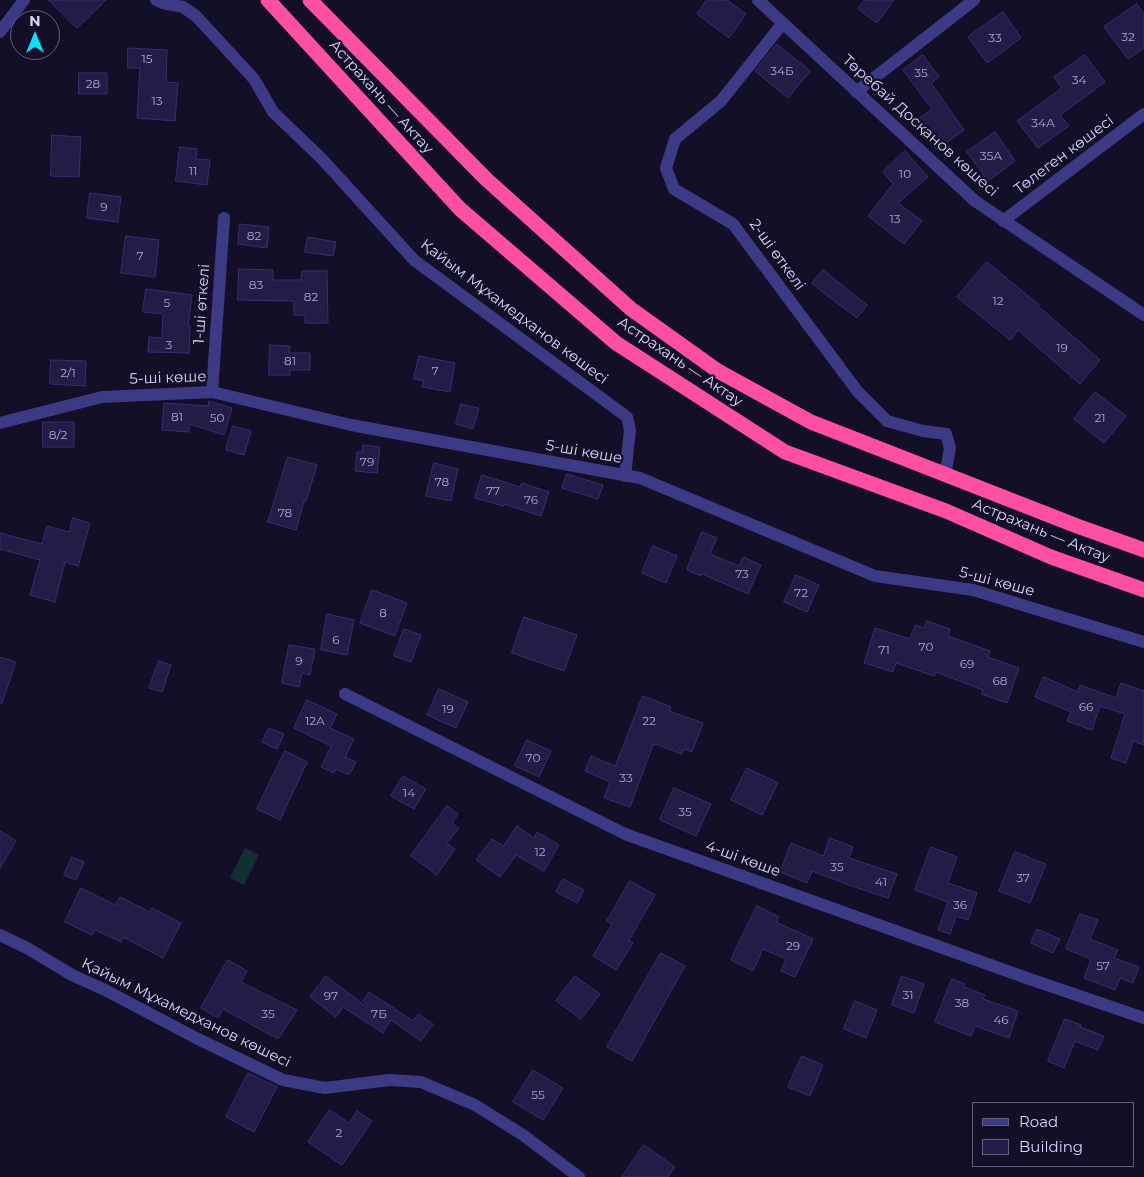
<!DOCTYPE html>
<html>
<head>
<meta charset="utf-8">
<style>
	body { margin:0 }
	#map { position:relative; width:1144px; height:1177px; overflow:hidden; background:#130f26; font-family:Montserrat,sans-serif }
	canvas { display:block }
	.legend { position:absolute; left:972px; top:1102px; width:162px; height:65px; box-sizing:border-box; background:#130f26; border:1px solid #625e7d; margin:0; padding:6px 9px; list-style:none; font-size:15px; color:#d9d4ff }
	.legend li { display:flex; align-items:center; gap:10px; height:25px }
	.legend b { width:25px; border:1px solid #625e7d }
	.north { position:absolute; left:10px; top:10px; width:50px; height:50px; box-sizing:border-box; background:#130f26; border:1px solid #625e7d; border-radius:50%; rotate:0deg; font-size:14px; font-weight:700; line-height:20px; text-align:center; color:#d9d4ff }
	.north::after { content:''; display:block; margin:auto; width:18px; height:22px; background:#00e5ff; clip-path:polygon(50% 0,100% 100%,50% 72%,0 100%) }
</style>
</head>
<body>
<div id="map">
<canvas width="1144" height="1177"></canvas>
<ul class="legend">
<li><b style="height:6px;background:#3d3a85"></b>Road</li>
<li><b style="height:14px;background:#241b47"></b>Building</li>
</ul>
<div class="north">N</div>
</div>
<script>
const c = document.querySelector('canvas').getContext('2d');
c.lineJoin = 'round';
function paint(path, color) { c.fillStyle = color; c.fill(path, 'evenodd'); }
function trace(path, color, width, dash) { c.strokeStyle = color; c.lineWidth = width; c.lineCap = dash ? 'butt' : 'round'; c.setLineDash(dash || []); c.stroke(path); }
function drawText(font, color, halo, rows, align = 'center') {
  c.font = font + ' Montserrat,sans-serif'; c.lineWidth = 4.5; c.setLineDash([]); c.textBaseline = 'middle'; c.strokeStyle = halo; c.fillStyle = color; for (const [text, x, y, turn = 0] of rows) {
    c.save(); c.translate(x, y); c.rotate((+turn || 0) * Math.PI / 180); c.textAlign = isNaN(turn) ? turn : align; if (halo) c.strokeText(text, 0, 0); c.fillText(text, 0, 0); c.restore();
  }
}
paint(new Path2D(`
	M245,848L259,855L244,885L230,878Z`), '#12302f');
const building = new Path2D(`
	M49,0H106L77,28Z
	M707,0H727L746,14L729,38L697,14Z
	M865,0H894L877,23L858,9Z
	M1137,4L1144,14V48L1128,59L1104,27Z
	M1003,12L1021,38L987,63L968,37Z
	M777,44L810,71L788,98L755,71Z
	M128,48L167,50L166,82L178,83L175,121L137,118L140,68H128Z
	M923,55L939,77L931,83L964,130L936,150L916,121L932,109L903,70Z
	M1085,55L1105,82L1060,115L1069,126L1038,148L1017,121L1062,88L1054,77Z
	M79,73H107V94H79Z
	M995,132L1015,161L988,181L967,152Z
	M52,135L81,137L79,177L51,176Z
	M180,147L197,149L196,159L210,160L207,185L176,181Z
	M905,151L928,177L898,203L922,221L904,244L868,216L893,184L883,172Z
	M90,193L121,197L118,222L87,218Z
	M240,224L269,227L267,248L238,244Z
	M126,236L159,240L155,277L121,273Z
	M308,237L336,242L333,256L305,252Z
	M987,262L1039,305L1038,306L1100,360L1080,384L1018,330L1010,340L957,297Z
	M239,269L273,270V280H301L302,271H327L328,323H305V315H294V301L238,300Z
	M823,270L867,305L857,318L812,284Z
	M146,289L192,295L188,326H190L189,353L148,352L149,337L162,338L163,314L143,312Z
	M270,345L290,346L289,353H310V370H290V375H269Z
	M419,356L455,363L450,392L422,387L424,381L414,379Z
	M51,360L86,361L85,386L50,384Z
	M1095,392L1126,416L1104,443L1074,419Z
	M209,401L232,408L224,435L190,424L189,432L162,430L164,403L208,406Z
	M461,404L479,408L473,429L456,424Z
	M43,422H74V447H43Z
	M233,426L251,431L244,455L226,450Z
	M363,445L380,447L377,473L355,471L357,452H362Z
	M288,457L317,465L306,501H304L296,530L268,522Z
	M434,463L458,469L451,501L426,496Z
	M567,474L603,485L598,499L562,488Z
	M482,475L520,487L522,483L549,492L541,516L504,504V506L475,498Z
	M73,518L90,523L78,566L65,562L55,602L30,595L40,560L0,549V533L42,544L47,526L69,532Z
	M702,532L717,538L710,554L739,566L743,557L761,565L748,594L702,574L701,576L687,570Z
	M653,546L677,556L666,583L642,573Z
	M796,575L819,585L807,612L784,602Z
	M372,590L407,603L395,636L360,623Z
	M327,614L354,620L347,655L321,650Z
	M524,617L577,635L564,671L512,653Z
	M927,621L950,629L948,636L990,651L988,657L1019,668L1007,703L981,694L983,690L936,672L934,676L896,663L893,672L864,663L875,628L910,639L915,625L924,628Z
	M404,629L421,635L411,662L394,656Z
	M289,645L315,649L310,675L302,673L299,687L282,683Z
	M0,657L16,662L2,703H0Z
	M159,661L171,665L162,692L149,688Z
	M1044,677L1078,692L1080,685L1116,698L1121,683L1144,691V745L1133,741L1126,763L1111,758L1125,714L1100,706L1092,730L1067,721L1071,712L1035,697Z
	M439,689L468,702L456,728L427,715Z
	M643,696L671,707L669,711L703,723L692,752L684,749L682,754L655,744L653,745L630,807L604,798L610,782L585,771L591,756L615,766Z
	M307,700L337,714L330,728L354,739L345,757L356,762L349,775L336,769L334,773L321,767L331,746L294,728Z
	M269,728L284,734L277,749L262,742Z
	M527,740L551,751L539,777L515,766Z
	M285,751L307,762L280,820L257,809Z
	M747,768L778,783L762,815L731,800Z
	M403,776L426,789L414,809L391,796Z
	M674,788L711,804L696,836L660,820Z
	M447,806L458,814L452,823L459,828L447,843L455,849L437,875L411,856Z
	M517,826L534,838L537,832L559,845L544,871L516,855L500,877L476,860L492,839L503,846Z
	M0,831L16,841L0,868Z
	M830,838L853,847L849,858L897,874L888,898L849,885L812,871L807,883L780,872L791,843L823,856Z
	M931,847L957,857L948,883L977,893L968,920L956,916L950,934L938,930L948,902L915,890Z
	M1015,852L1046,864L1030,903L999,891Z
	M72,857L84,862L76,880L64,875Z
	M563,879L584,890L577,903L556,892Z
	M630,881L655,895L629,940L633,943L616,970L593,956L612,924L607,921Z
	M81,888L115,905L120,897L150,912L152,908L181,923L163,958L123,937L121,942L95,930L92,935L65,922Z
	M757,906L779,917L776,922L813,939L795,977L781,971L786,959L763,949L753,971L731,960Z
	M1080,914L1098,920L1090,939L1118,950L1114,958L1139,967L1133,983L1120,978L1115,990L1084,978L1091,959L1066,949Z
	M1037,929L1060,939L1053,953L1031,943Z
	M661,953L685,966L632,1061L607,1047Z
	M228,960L247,971L241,982L297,1010L278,1039L223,1009L218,1018L201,1008Z
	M326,976L367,1007L368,1005L363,1001L369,992L413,1021L418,1014L433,1024L421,1041L391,1020L383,1033L343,1007L336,1017L310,997Z
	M575,976L600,994L581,1019L556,1001Z
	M902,976L924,984L914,1013L892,1005Z
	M952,979L965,984L964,987L985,995L983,999L1018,1011L1009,1038L975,1026L971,1036L935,1022Z
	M855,1001L877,1010L866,1038L844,1029Z
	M1065,1019L1081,1025L1080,1027L1104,1036L1098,1050L1075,1041L1064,1068L1048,1061Z
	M802,1056L823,1065L810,1096L788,1087Z
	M533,1070L563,1088L543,1120L513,1102Z
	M248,1073L277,1087L254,1132L226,1117Z
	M330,1110L349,1123L357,1111L372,1121L342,1165L308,1142Z
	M644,1145L675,1167L668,1177H622Z`);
paint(building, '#241b47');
trace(building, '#3b2d73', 1);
trace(new Path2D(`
	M156,0L163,3L183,7L196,16L254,79L273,112L322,159L414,260L627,417L630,430L625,476
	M758,0L975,201L1144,315
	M783,23L721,101L675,139L666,168L674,189L733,224L858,392L887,421L923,431L946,434L950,448L945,475
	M0,32L24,0
	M856,92L974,0
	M1003,221L1144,114
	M212,392L224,218
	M0,423L102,397L212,392L351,425L640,478L875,576L973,590L1144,642
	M345,694L625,834L1021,976L1144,1018
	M0,935L27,948L72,975L105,990L198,1039L283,1080L325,1088L389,1080L421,1082L475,1105L523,1135L579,1177`), '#3d3a85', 12);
trace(new Path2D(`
	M268,0L460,209L616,343L785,452L946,511L1051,557L1144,590
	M310,0L486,179L631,309L718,371L811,422L1077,526L1144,550`), '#ff4fa3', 15);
drawText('12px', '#aca6d1', null, [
	["32",1128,37],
	["33",995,38],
	["15",147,59],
	["34Б",782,71],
	["35",921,73],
	["34",1079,80],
	["28",93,84],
	["13",157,101],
	["34А",1043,123],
	["35А",991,156],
	["11",193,171],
	["10",905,174],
	["9",104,207],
	["13",895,219],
	["82",254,236],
	["7",140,256],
	["83",256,285],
	["82",311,297],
	["12",998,301],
	["5",167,303],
	["3",169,345],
	["19",1062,348],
	["81",290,361],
	["7",435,371],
	["2/1",68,373],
	["81",177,417],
	["50",217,418],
	["21",1100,418],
	["8/2",58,435],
	["79",367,462],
	["78",442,482],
	["77",493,491],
	["76",531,500],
	["78",285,513],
	["73",742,574],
	["72",801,593],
	["8",383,613],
	["6",336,640],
	["70",926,647],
	["71",884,650],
	["9",299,661],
	["69",967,664],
	["68",1000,681],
	["66",1086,707],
	["19",448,709],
	["12А",315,721],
	["22",649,721],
	["70",533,758],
	["33",626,778],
	["14",409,793],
	["35",685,812],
	["12",540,852],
	["35",837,867],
	["37",1023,878],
	["41",881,882],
	["36",960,905],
	["29",793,946],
	["57",1103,966],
	["31",908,995],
	["97",331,996],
	["38",962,1003],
	["35",268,1014],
	["7Б",379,1014],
	["46",1001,1020],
	["55",538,1095],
	["2",339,1133]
]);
drawText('15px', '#d9d4ff', '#130f26', [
	["Астрахань — Актау",381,97,48],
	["Төребай Досқанов көшесі",920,126,42],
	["Төлеген көшесі",1064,155,-37],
	["2-ші өткелі",777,255,54],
	["1-ші өткелі",202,304,-86],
	["Қайым Мұхамедханов көшесi",514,312,37],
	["Астрахань — Актау",680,362,34],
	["5-шi көше",168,378,-2],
	["5-шi көше",584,452,10],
	["Астрахань — Актау",1041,531,22],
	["5-шi көше",997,582,15],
	["4-шi көше",743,859,20],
	["Қайым Мұхамедханов көшесi",186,1013,26]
]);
</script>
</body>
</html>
